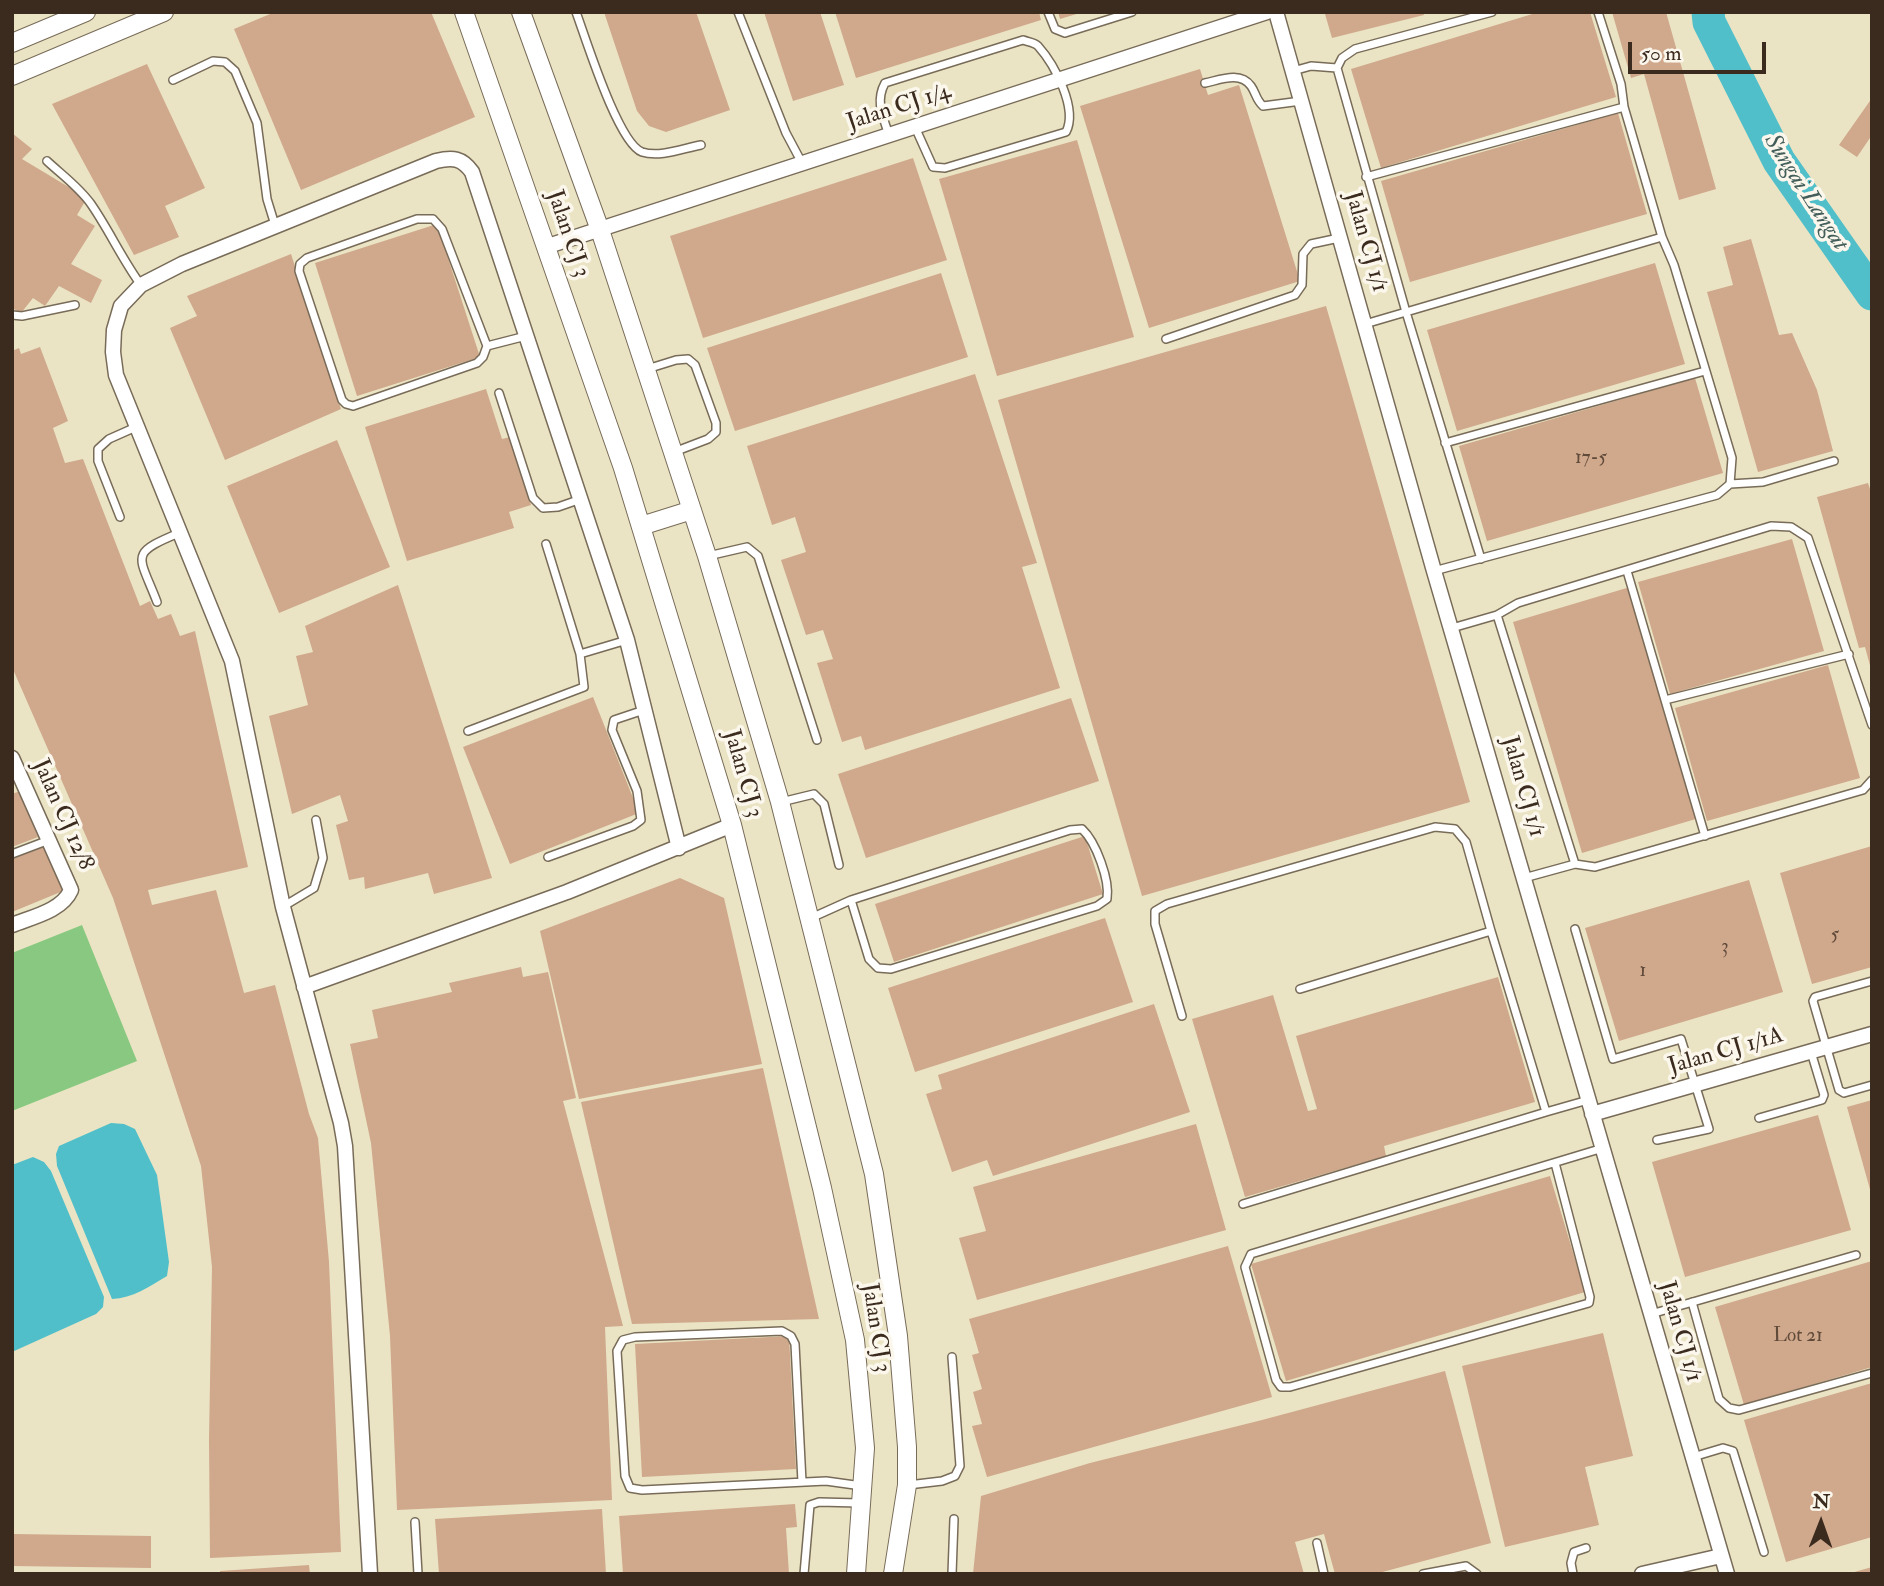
<!DOCTYPE html>
<html>
<head>
<meta charset="utf-8">
<style>
	body { margin:0 }
	#map { position:relative; width:1884px; height:1586px; overflow:hidden; background:#eae4c4; font-family:"IM FELL Double Pica",serif }
	canvas { display:block }
	.frame { position:absolute; inset:0; border:14px solid #3b2a1e; pointer-events:none }
	.north { position:absolute; left:1786px; top:1488px; width:70px; height:70px; -webkit-text-stroke:5px #fbf7ec; paint-order:stroke; rotate:1deg; font-size:19px; font-weight:700; line-height:28px; text-align:center; color:#3b2a1e }
	.north::after { content:''; display:block; margin:auto; width:24px; height:32px; background:#3b2a1e; clip-path:polygon(50% 0,100% 100%,50% 72%,0 100%) }
	.scale { position:absolute; left:1628px; top:42px; width:138px; height:32px; box-sizing:border-box; border:4px solid #3b2a1e; border-top:0; padding-left:9px; font-size:21px; line-height:24px; white-space:nowrap; color:#3b2a1e; -webkit-text-stroke:5px #fbf7ec; paint-order:stroke }
</style>
</head>
<body>
<div id="map">
<canvas width="1884" height="1586"></canvas>
<div class="frame"></div>
<div class="north">N</div>
<div class="scale">50 m</div>
</div>
<script>
const c = document.querySelector('canvas').getContext('2d');
c.lineJoin = 'round';
function paint(path, color) { c.fillStyle = color; c.fill(path, 'evenodd'); }
function trace(path, color, width, dash) { c.strokeStyle = color; c.lineWidth = width; c.lineCap = dash ? 'butt' : 'round'; c.setLineDash(dash || []); c.stroke(path); }
function drawText(font, color, halo, rows, align = 'center') {
  c.font = font + ' "IM FELL Double Pica",serif'; c.lineWidth = 7; c.setLineDash([]); c.textBaseline = 'middle'; c.strokeStyle = halo; c.fillStyle = color; for (const [text, x, y, turn = 0] of rows) {
    c.save(); c.translate(x, y); c.rotate((+turn || 0) * Math.PI / 180); c.textAlign = isNaN(turn) ? turn : align; if (halo) c.strokeText(text, 0, 0); c.fillText(text, 0, 0); c.restore();
  }
}
paint(new Path2D(`
	M82,925L137,1061L12,1111V953Z`), '#88c880');
paint(new Path2D(`
	M111,1123L124,1124L135,1129L157,1175L169,1262L167,1276C149,1287 133,1298 112,1299L57,1166L56,1154L59,1146Z
	M33,1157L44,1162L51,1171L104,1297L103,1307L96,1314L12,1352V1165Z`), '#51bfc9');
trace(new Path2D(`
	M1708,12L1709,22L1779,161L1872,294`), '#51bfc9', 33);
paint(new Path2D(`
	M275,12H431L475,117L301,190L234,29Z
	M604,12H696L730,110L666,132L649,126L637,111Z
	M764,12H820L844,85L793,101Z
	M835,12H1039L1041,20L856,78Z
	M1058,12H1080V13L1060,19Z
	M1333,12H1423L1424,15L1332,38L1325,14Z
	M1539,12H1590L1616,97L1381,168L1351,69Z
	M1612,12H1666L1716,189L1679,200L1644,74L1631,78Z
	M147,64L205,188L165,206L179,237L134,255L52,104Z
	M1200,69L1208,95L1239,85L1300,281L1149,328L1080,106Z
	M1872,98V135L1857,157L1839,145Z
	M1618,113L1647,214L1410,282L1381,181Z
	M12,133L32,149L22,159L87,198L77,215L95,226L71,264L102,280L91,303L59,286L45,306L33,298L21,313L12,308Z
	M1077,140L1134,337L997,376L939,179Z
	M913,158L947,260L703,338L670,236Z
	M437,224L480,357L357,396L315,263Z
	M1751,239L1779,335L1792,333L1817,390L1833,451L1758,472L1707,292L1733,285L1723,247Z
	M291,254L341,409L225,460L170,328L197,316L187,296Z
	M1655,263L1685,364L1457,431L1427,330Z
	M941,273L968,357L735,431L707,348Z
	M1326,306L1470,802L1142,896L998,400Z
	M40,347L68,421L53,428L65,463L83,459L140,606L150,601L158,619L171,614L180,636L195,631L248,867L148,890L152,905L216,890L244,993L275,985L309,1114L318,1138L329,1262L341,1552L210,1558L209,1440L212,1267L201,1166L113,898L12,667V351L19,348L21,354Z
	M975,374L1037,563L1022,567L1060,688L865,750L861,736L842,742L817,663L833,659L823,630L806,635L781,560L806,552L795,517L772,525L747,446Z
	M1695,378L1723,473L1487,541L1459,446Z
	M486,389L502,439L510,437L531,505L509,512L514,528L407,561L365,427Z
	M337,440L390,567L279,613L227,486Z
	M1868,483L1872,495L1871,669L1865,647L1859,648L1817,497Z
	M1792,539L1824,651L1670,694L1638,582Z
	M398,585L492,878L434,894L428,873L365,889L364,877L349,880L336,825L348,821L340,795L292,814L269,716L308,705L296,656L313,652L305,626Z
	M1630,587L1699,818L1582,853L1513,622Z
	M1828,665L1860,778L1707,821L1675,708Z
	M593,697L639,813L510,864L463,747Z
	M1071,698L1099,781L866,858L838,774Z
	M20,791L38,837L12,847V794Z
	M1085,836L1103,894L894,962L875,904Z
	M43,845L63,891L12,912V858Z
	M1872,846V967L1812,984L1780,873Z
	M680,878L724,898L762,1064L579,1099L540,931Z
	M1749,880L1783,992L1619,1041L1585,928Z
	M1105,918L1133,1002L915,1072L888,988Z
	M521,967L523,977L548,972L576,1098L563,1101L623,1326L605,1327L612,1500L397,1510L390,1336L371,1143L350,1044L378,1038L372,1010L452,992L449,983Z
	M1498,977L1535,1102L1384,1146L1386,1156L1245,1197L1192,1019L1273,995L1308,1111L1317,1109L1296,1036Z
	M1154,1004L1190,1112L993,1176L987,1160L952,1172L926,1094L942,1089L938,1075Z
	M763,1068L819,1319L632,1324L581,1102Z
	M1872,1100V1192L1871,1193L1847,1107Z
	M1818,1115L1851,1230L1685,1277L1652,1162Z
	M1196,1124L1226,1230L977,1300L959,1238L986,1231L973,1187Z
	M1550,1176L1585,1292L1286,1381L1251,1264Z
	M1228,1246L1272,1397L987,1477L972,1426L982,1424L973,1392L982,1389L972,1355L979,1353L969,1319Z
	M1872,1261V1367L1744,1405L1715,1307Z
	M1603,1333L1633,1456L1585,1467L1599,1525L1505,1547L1462,1366Z
	M789,1336L796,1469L642,1477L635,1344Z
	M1445,1371L1491,1543L1375,1574H1335L1324,1534L1295,1542L1304,1574H973L981,1496L1090,1463L1262,1420Z
	M1872,1383V1537L1786,1562L1744,1420Z
	M795,1504L797,1527L786,1528L789,1574H623L619,1516Z
	M602,1509L606,1574H439L435,1519Z
	M12,1534L151,1536V1568L12,1566Z
	M309,1565L310,1574H220V1571Z
	M1872,1567V1574H1851V1573Z`), '#d0a88c');
const service = new Path2D(`
	M576,12C586,39 618,143 642,152C660,158 684,148 701,145
	M738,12L786,133L802,163
	M1048,12L1055,29L1065,33L1132,12
	M1598,12L1621,84L1624,107L1662,237L1674,265L1732,458L1730,484
	M1293,71L1311,66L1337,68
	M173,80L213,61L225,62L235,71L257,123L267,199L275,225
	M1205,83C1220,80 1240,71 1251,86C1256,93 1256,100 1263,106L1301,101
	M889,135C883,117 875,101 885,83L1023,40C1028,42 1034,42 1038,46C1055,65 1078,109 1066,132L945,168L933,167L915,127
	M47,161C62,175 79,187 91,204C109,230 122,259 141,285
	M1366,177L1624,107
	M12,315L22,316L75,305
	M1365,324L1662,237
	M1166,339L1295,295L1302,285L1303,254L1311,244L1339,238
	M487,346L442,229L433,219H417L307,258L300,264L299,271L342,400L346,404L353,406L477,363L483,357L487,346L526,336
	M647,369L676,360L688,359L695,365L716,423V432L708,439L674,452
	M499,393L533,498L543,508L558,507L581,499
	M1445,443L1705,371
	M120,517L98,461V449L109,439L136,427
	M546,544L580,654L627,640
	M708,556L747,547L758,556L817,740
	M1481,559L1406,312L1337,68L1342,58L1355,49L1492,12
	M1434,571L1717,495L1730,484L1763,482L1834,461
	M1627,571L1705,836
	M157,602C139,555 128,554 179,533
	M1497,615L1575,864
	M1452,628L1497,615L1518,603L1771,526L1791,527L1808,538L1872,725
	M1665,700L1849,654
	M468,731L584,687L580,654
	M781,802L814,794L824,804L839,865
	M12,854L49,840
	M548,857L633,826L641,820L637,791L612,730L614,720L644,710
	M1524,878L1575,864L1595,867L1863,790L1872,780
	M284,906L314,888L323,858L316,820
	M811,918L851,900L1070,830L1082,829C1096,842 1110,880 1107,899L1097,906L891,969L878,968L869,959L851,900
	M1575,929L1613,1059L1681,1039L1709,1129L1657,1140
	M1872,981L1815,997L1813,1001L1839,1090L1844,1093L1872,1085
	M1300,989L1491,931L1546,1112L1588,1100
	M1182,1016L1155,924V911L1167,904L1435,827L1455,829L1466,842L1491,931
	M1759,1118L1822,1100L1824,1095L1811,1052
	M1555,1163L1590,1297L1589,1303L1290,1387H1281L1276,1380L1245,1267L1251,1254L1603,1148
	M1243,1204L1546,1112
	M1692,1302L1719,1399L1729,1408L1739,1410L1872,1373
	M1651,1314L1856,1255
	M1693,1457L1723,1448L1733,1451L1764,1552
	M802,1482L795,1344L791,1336L782,1331L635,1337L623,1340L617,1351L625,1476L630,1488L642,1490L826,1481L862,1486
	M908,1485L942,1481L955,1476L960,1466L952,1357
	M415,1522L418,1574
	M1317,1543L1324,1574
	M804,1574L810,1505L819,1502L859,1503
	M952,1574L954,1519
	M1423,1574L1466,1566L1477,1574
	M1573,1574L1571,1563L1574,1552L1586,1548`);
const minor = new Path2D(`
	M1276,12L1434,571L1727,1574
	M545,247L1267,12
	M12,758L71,890C62,911 32,917 12,925
	M304,987L567,892L732,825
	M1592,1114L1872,1034
	M370,1574L345,1146L341,1123L283,907L232,661L116,375L113,352L114,330L121,306L141,285L182,264L436,161C453,157 462,158 472,172L627,640L679,848
	M1642,1574L1721,1556`);
const tertiary = new Path2D(`
	M464,12L623,468L732,825L822,1188L855,1340L865,1448L856,1574
	M521,12L600,230L707,556L780,802L874,1174L898,1336L907,1447V1485L893,1574
	M12,43L86,12
	M12,76L164,12
	M641,526L692,510`);
trace(service, '#786b58', 10);
trace(minor, '#786b58', 17);
trace(tertiary, '#786b58', 20);
trace(service, '#fff', 7);
trace(minor, '#fff', 14);
trace(tertiary, '#fff', 18);
drawText('19px', '#604a3a', null, [
	["17-5",1591,459],
	["5",1835,936],
	["3",1725,948],
	["1",1643,972],
	["Lot 21",1798,1337]
]);
drawText('23px', '#3b2a1e', '#fbf7ec', [
	["Jalan CJ 1/4",899,108,-18],
	["Jalan CJ 3",567,234,71],
	["Jalan CJ 1/1",1365,242,74],
	["Jalan CJ 3",742,774,74],
	["Jalan CJ 1/1",1522,787,74],
	["Jalan CJ 12/8",62,815,66],
	["Jalan CJ 1/1A",1726,1052,-16],
	["Jalan CJ 3",875,1328,81],
	["Jalan CJ 1/1",1679,1332,74]
]);
drawText('italic 24px', '#435e5a', '#fbf7ec', [
	["Sungai Langat",1805,193,57]
]);
</script>
</body>
</html>
